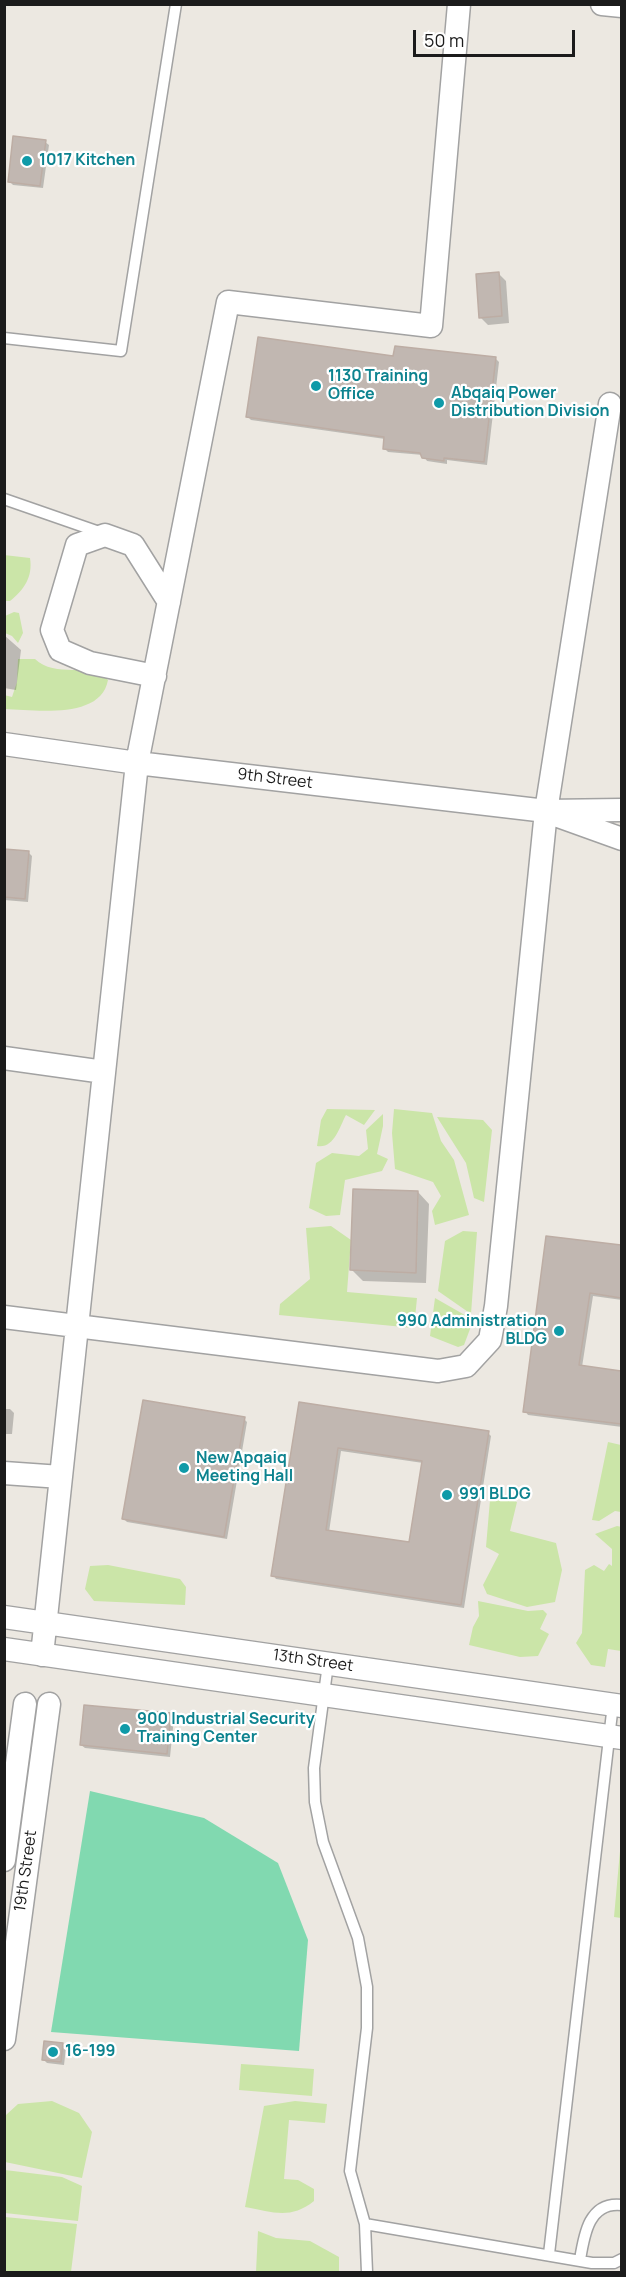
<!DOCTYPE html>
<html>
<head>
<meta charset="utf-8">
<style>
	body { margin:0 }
	#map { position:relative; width:626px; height:2277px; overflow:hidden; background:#ece8e1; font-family:Manrope,sans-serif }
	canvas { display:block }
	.frame { position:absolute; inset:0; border:6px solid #1b1b1b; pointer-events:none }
	.scale { position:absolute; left:413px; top:30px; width:162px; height:27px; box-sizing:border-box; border:3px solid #1b1b1b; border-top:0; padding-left:8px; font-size:18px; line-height:21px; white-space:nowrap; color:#1b1b1b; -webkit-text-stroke:4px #fff; paint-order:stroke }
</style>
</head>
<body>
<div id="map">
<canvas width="626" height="2277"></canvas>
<div class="frame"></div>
<div class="scale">50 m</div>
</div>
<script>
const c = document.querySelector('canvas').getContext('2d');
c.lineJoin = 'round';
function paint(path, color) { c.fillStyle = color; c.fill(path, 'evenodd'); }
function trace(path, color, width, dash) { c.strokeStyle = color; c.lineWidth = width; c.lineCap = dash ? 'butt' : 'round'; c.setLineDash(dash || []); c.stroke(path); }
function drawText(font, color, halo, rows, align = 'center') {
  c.font = font + ' Manrope,sans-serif'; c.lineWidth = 4.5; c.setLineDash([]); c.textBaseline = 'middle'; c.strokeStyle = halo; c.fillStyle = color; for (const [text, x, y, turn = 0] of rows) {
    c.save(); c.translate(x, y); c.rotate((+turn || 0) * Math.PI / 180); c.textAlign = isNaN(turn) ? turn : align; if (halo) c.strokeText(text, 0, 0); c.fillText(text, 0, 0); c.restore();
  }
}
paint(new Path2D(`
	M4,555L30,558C33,577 24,590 10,601H5Z
	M14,612L19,613L23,633L18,643L12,636L5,633V616Z
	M18,659H35C55,679 91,661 108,680C101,720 34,710 5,709L4,695L12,697L17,682Z
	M327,1109L375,1110L364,1125L346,1115C339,1128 334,1149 317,1146L321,1120Z
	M394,1109L432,1113L441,1141L454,1160L469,1215L435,1225L432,1211L441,1196L433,1182L395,1169L392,1133Z
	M383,1114V1126L377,1154L388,1159L382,1171L345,1180L340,1215L326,1216L309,1208L316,1163L332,1153L359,1156L368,1149L366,1130Z
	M437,1117L483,1120L492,1130L484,1202L474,1198L466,1163Z
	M331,1226L351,1240L347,1292L417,1298L414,1328L279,1315L280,1304L310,1279L306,1228Z
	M463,1231L477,1232L471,1314L438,1291L445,1241Z
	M435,1298L470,1318V1329L464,1345L458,1347L430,1336Z
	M608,1442L621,1445V1512L615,1511L599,1521L592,1520Z
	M502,1498L517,1502L510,1531L556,1543L562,1570L555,1602L527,1607L487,1594L483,1585L499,1554L486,1547L490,1500Z
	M617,1526L622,1527L621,1651L608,1649L605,1667L591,1665L576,1643L582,1633L585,1570L594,1565L604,1571L609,1564L612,1566V1549L595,1534Z
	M108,1565L180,1579L186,1587L185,1605L94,1601L85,1589L90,1566Z
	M478,1601L528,1611L543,1610L547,1614L540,1629L549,1634L538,1656L520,1657L469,1645L473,1627L479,1616Z
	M621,1840L622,1918H621L614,1917Z
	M241,2064L314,2069L312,2096L239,2090Z
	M52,2101L79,2113L92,2132L82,2178L5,2162L6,2115L18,2104Z
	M295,2101L327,2104L325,2123L289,2120L284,2179L298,2180L314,2189V2201C290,2220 273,2212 245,2207L264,2106Z
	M5,2170L62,2177L82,2186L78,2221L5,2213Z
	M5,2217L77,2224L71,2272H5Z
	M258,2231L276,2238L310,2241L339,2257V2272H256Z`), '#cbe5a8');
paint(new Path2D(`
	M90,1791L204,1818L278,1863L308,1940L299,2051L51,2032Z`), '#81d9b0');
paint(new Path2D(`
	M45,142L49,145L43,188L13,185L9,181Z
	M499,274L506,281L509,323L488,325L480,317Z
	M395,358H495L499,362L487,465L447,460V464L427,461L423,455L388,452L384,448L385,439L251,420L248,417Z
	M4,635L21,650L16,690L4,688Z
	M4,851L29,853L32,856L28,902L4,900Z
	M418,1192L429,1204L426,1283L363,1281L352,1270Z
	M547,1238L622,1246V1300L593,1296L582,1367L622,1373V1427L528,1415L525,1411Z
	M300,1404L488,1433L491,1436L464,1608L276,1579L273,1575ZM341,1451L423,1463L411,1544L329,1532Z
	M4,1409H10L14,1413L12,1434H4Z
	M244,1419L247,1422L227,1539L127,1522L124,1519Z
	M170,1715L174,1718L170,1757L85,1748L81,1745Z
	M62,2044L66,2048L64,2065L47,2063L44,2060Z`), '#0003');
const building = new Path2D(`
	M13,136L46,140L40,186L8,182Z
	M499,272L502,316L479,318L476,274Z
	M258,337L393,356L395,346L496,357L484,462L444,458V461L422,458L420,453L383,449L384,437L246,417Z
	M4,849L29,851L25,899L4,897Z
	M353,1189L418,1191L416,1273L350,1270Z
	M546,1236L621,1245V1298L590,1293L579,1365L621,1371V1424L523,1412Z
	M143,1400L245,1417L224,1537L122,1519Z
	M299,1402L489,1431L461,1605L271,1576ZM338,1448L422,1461L409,1542L326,1530Z
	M84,1705L171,1713L167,1754L80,1745Z
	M44,2041L63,2043L61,2062L42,2060Z`);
paint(building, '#c1b7b1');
trace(building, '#bdada4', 1.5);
const lane = new Path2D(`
	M4,338L121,351L176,4
	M4,499L102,533
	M328,1664L314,1768L315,1802L323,1842L358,1938L367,1987V2028L350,2171L365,2224L367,2272
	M365,2224L592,2263H614L622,2259
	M549,2254L613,1704
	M580,2260C584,2235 589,2201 622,2205`);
const street = new Path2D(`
	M602,4L622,6
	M155,676L90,663L60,650L52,630L77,545L105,535L133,545L169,602
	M4,744L137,763L546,811L622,810
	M558,816L622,839
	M4,1058L104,1072
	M4,1317L438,1371L466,1366L490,1340L496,1306L546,811L610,404
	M4,1473L61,1477
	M4,1617L622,1706
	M4,1649L622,1738
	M42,1655L137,763L228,302L431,326L459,4
	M4,1860L25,1704
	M4,2039L49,1704`);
trace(lane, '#a2a2a2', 13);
trace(street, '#a2a2a2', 25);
trace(lane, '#fff', 10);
trace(street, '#fff', 22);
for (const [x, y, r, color] of [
	[27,161,6,"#0f9aa8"],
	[316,386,6,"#0f9aa8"],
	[439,403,6,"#0f9aa8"],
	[559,1331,6,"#0f9aa8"],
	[184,1468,6,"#0f9aa8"],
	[447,1495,6,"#0f9aa8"],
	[125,1729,6,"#0f9aa8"],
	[53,2052,6,"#0f9aa8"]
]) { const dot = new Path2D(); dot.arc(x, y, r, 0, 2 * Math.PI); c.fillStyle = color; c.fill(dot); trace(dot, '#fff', 2); }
drawText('bold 16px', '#0d838f', '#fff', [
	["1017 Kitchen",39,161],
	["1130 Training",328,377],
	["Office",328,395],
	["Abqaiq Power",451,394],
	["Distribution Division",451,412],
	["990 Administration",547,1322,"right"],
	["BLDG",547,1340,"right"],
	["New Apqaiq",196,1459],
	["Meeting Hall",196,1477],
	["991 BLDG",459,1495],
	["900 Industrial Security",137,1720],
	["Training Center",137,1738],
	["16-199",65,2052]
], 'left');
drawText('16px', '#1b1b1b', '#fff', [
	["9th Street",275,779,7],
	["13th Street",313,1661,8],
	["19th Street",26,1871,-82]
]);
</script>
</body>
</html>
